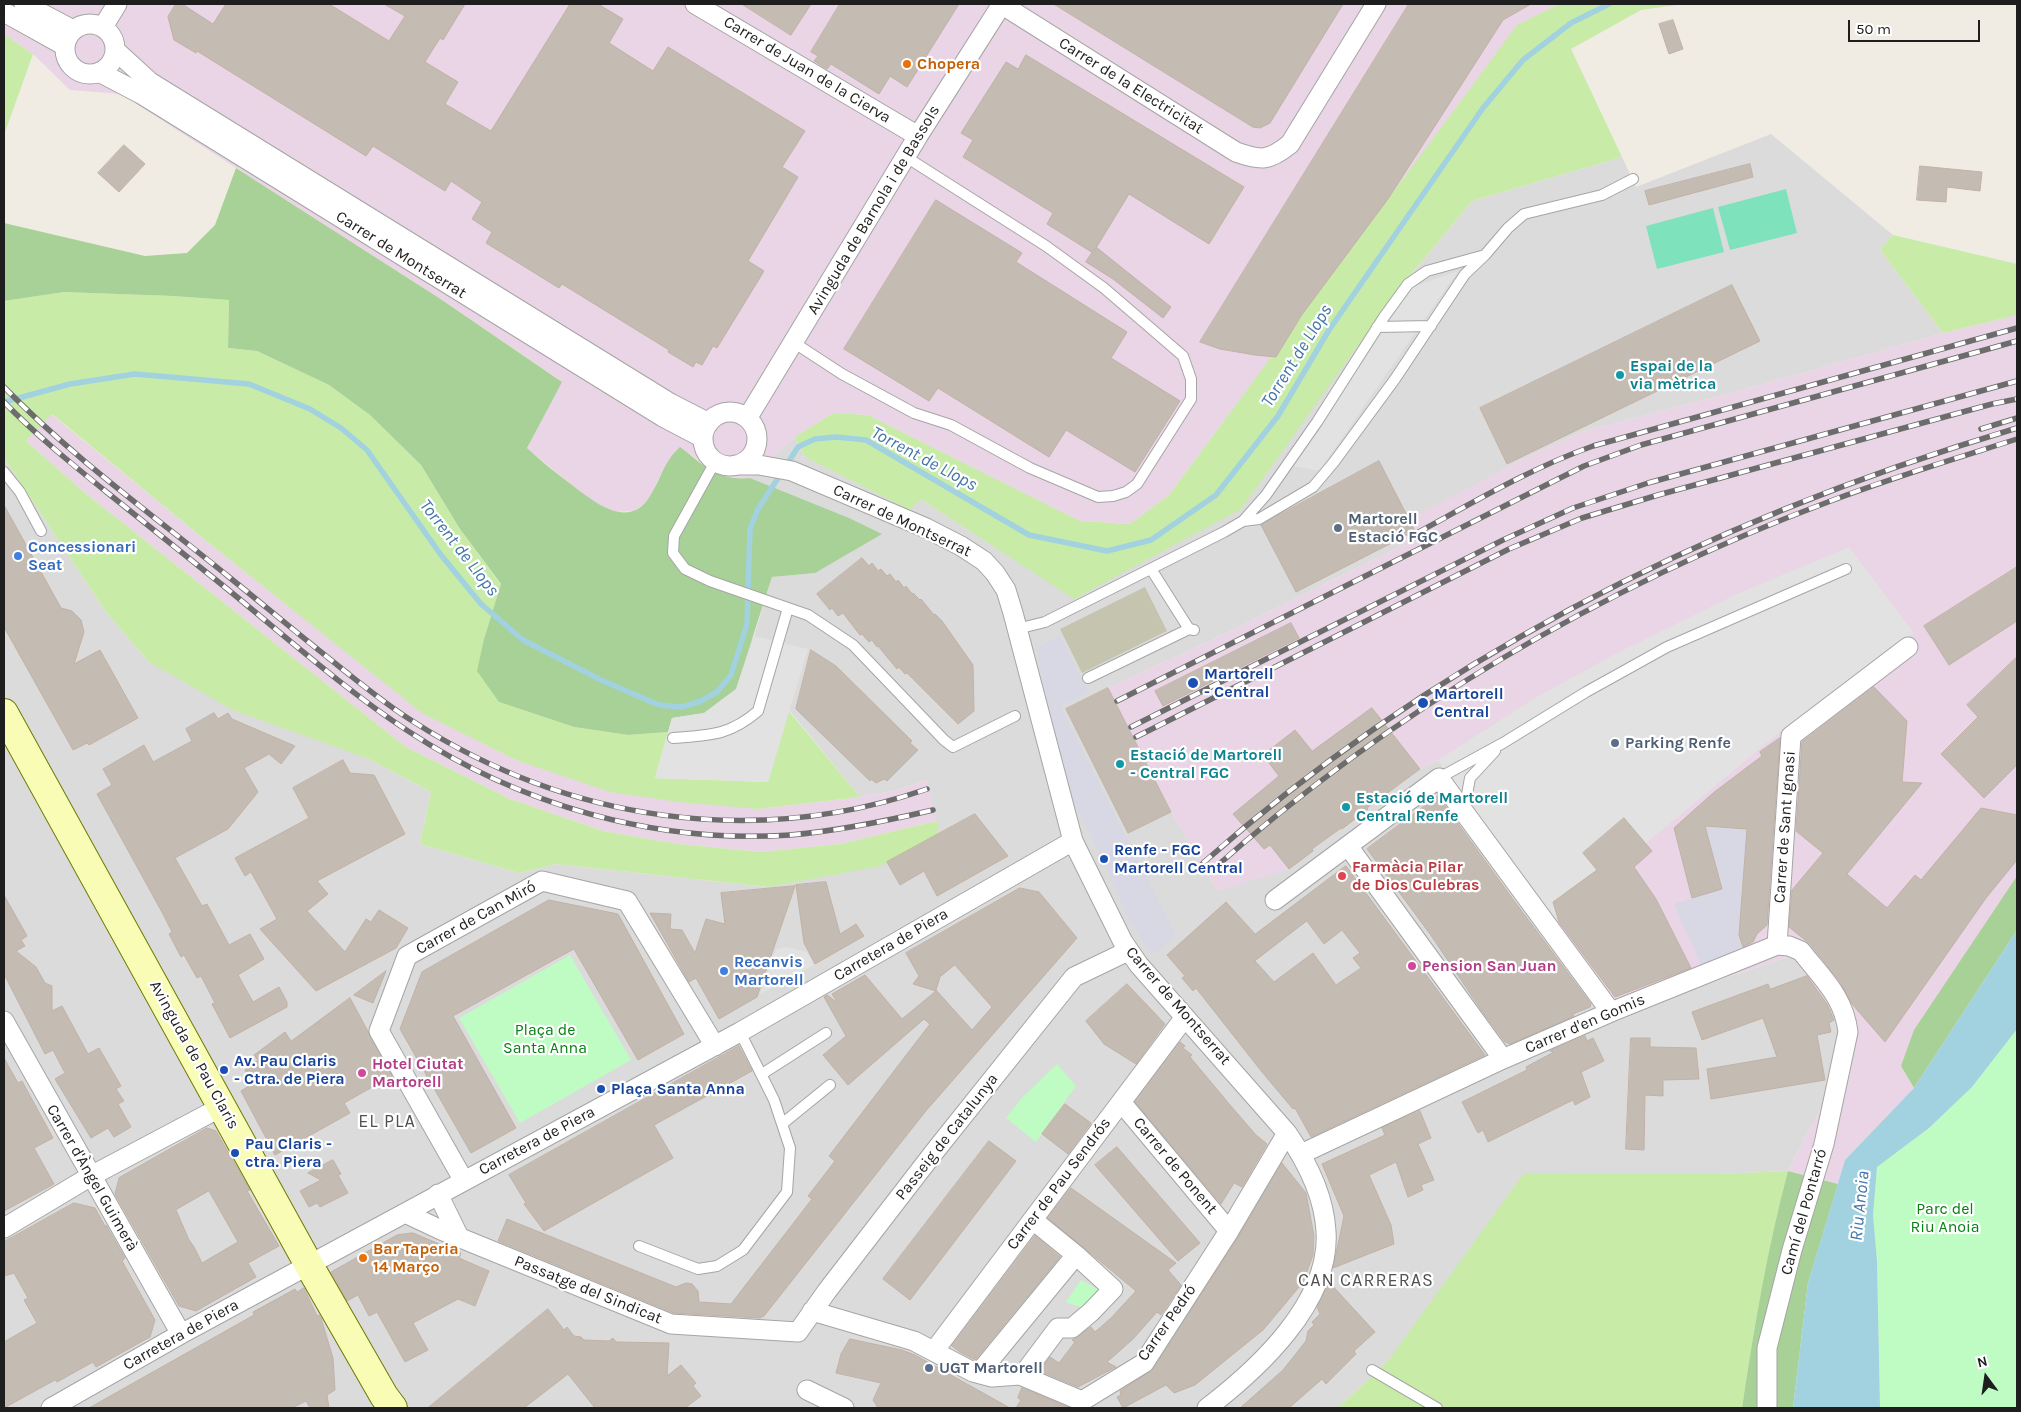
<!DOCTYPE html>
<html>
<head>
<meta charset="utf-8">
<style>
	body { margin:0 }
	#map { position:relative; width:2021px; height:1412px; overflow:hidden; background:#f0ece4; font-family:Karla,sans-serif }
	canvas { display:block }
	.frame { position:absolute; inset:0; border:5px solid #1e1e1e; pointer-events:none }
	.north { position:absolute; left:1961px; top:1352px; width:50px; height:50px; -webkit-text-stroke:4px #fff; paint-order:stroke; rotate:346deg; font-size:14px; font-weight:700; line-height:20px; text-align:center; color:#1e1e1e }
	.north::after { content:''; display:block; margin:auto; width:18px; height:22px; background:#1e1e1e; clip-path:polygon(50% 0,100% 100%,50% 72%,0 100%) }
	.scale { position:absolute; left:1848px; top:20px; width:132px; height:22px; box-sizing:border-box; border:2px solid #1e1e1e; border-top:0; padding-left:6px; font-size:15px; line-height:18px; white-space:nowrap; color:#1e1e1e; -webkit-text-stroke:4px #fff; paint-order:stroke }
</style>
</head>
<body>
<div id="map">
<canvas width="2021" height="1412"></canvas>
<div class="frame"></div>
<div class="north">N</div>
<div class="scale">50 m</div>
</div>
<script>
const c = document.querySelector('canvas').getContext('2d');
c.lineJoin = 'round';
function paint(path, color) { c.fillStyle = color; c.fill(path, 'evenodd'); }
function trace(path, color, width, dash) { c.strokeStyle = color; c.lineWidth = width; c.lineCap = dash ? 'butt' : 'round'; c.setLineDash(dash || []); c.stroke(path); }
function drawText(font, color, halo, rows, align = 'center') {
  c.font = font + ' Karla,sans-serif'; c.lineWidth = 4.5; c.setLineDash([]); c.textBaseline = 'middle'; c.strokeStyle = halo; c.fillStyle = color; for (const [text, x, y, turn = 0] of rows) {
    c.save(); c.translate(x, y); c.rotate((+turn || 0) * Math.PI / 180); c.textAlign = isNaN(turn) ? turn : align; if (halo) c.strokeText(text, 0, 0); c.fillText(text, 0, 0); c.restore();
  }
}
paint(new Path2D(`
	M1771,134L1893,235L1880,250L1943,333L1746,389L1582,432L1523,459L1395,528L1405,544L1208,642L1108,688L1171,812L1218,891L1313,850L1312,849L1341,828L1342,829L1396,785L1397,786L1420,769L1438,760L1623,1012L1791,956L1843,1021L1837,1077L1788,1171L1720,1174L1388,1361L1338,1408H4V458L106,612L149,662L369,759L431,792L420,844L519,873L556,864L768,887L939,834L927,780L893,791L860,797L789,710L655,778L754,636L772,577L815,573L848,518L750,478L795,437L805,457L921,499L1075,598L1397,291L1472,201L1622,157L1636,187Z`), '#dcdbdb');
paint(new Path2D(`
	M4,4H1559L1517,26L1169,495L1130,524L1080,521L868,415L833,413L795,437L750,478L740,479L719,476L690,454L661,474L650,497L643,505L634,511L612,512L591,501L527,448L561,381L439,298L121,94L70,90L33,54L4,34Z
	M2017,315V876L1901,1066L1914,1088L1845,1160L1838,1184L1788,1171L1837,1077L1843,1021L1791,956L1623,1012L1438,760L1420,769L1396,785L1342,829L1340,828L1313,849V851L1289,869L1218,891L1171,812L1108,688L1208,642L1405,544L1395,527L1523,459L1582,432L1746,389L1943,333Z
	M51,414L204,539L422,712L516,760L758,809L860,797L893,791L927,780L937,821L840,844L761,852L678,844L603,831L510,799L406,747L85,493L26,441Z`), '#e9d5e5');
paint(new Path2D(`
	M1145,587L1167,631L1082,673L1060,629Z`), '#c4c4af');
paint(new Path2D(`
	M1559,4H1684L1641,10L1571,49L1622,157L1472,201L1397,291L1241,509L1074,599L921,499L910,510L805,457L795,437L833,413L868,415L1080,521L1130,524L1169,495L1517,25Z
	M4,34L33,54L4,135Z
	M1893,235L2017,264V315L1943,333L1880,250Z
	M64,292L173,296L229,300L228,348L257,351L329,385L370,415L421,465L460,529L501,585L484,639L499,702L574,727L628,735L668,732L655,778L768,782L788,710L860,797L758,809L678,802L610,792L516,760L422,713L204,539L52,414L26,441L85,493L406,747L510,799L603,831L678,844L761,852L840,844L937,821L939,835L881,866L768,887L556,864L519,873L420,844L431,792L369,759L233,710L149,662L106,612L4,458V301Z
	M1788,1171C1767,1249 1754,1328 1742,1408H1338L1388,1361L1524,1173L1720,1174Z`), '#c8eca7');
paint(new Path2D(`
	M236,168L439,298L562,382L527,448C541,461 556,473 572,485C594,502 629,531 650,496C661,479 664,461 680,447C705,466 717,481 750,478L849,518L882,534L815,573L772,577L736,689L704,713L672,718L668,732L628,735L574,727L499,702L477,671L484,639L501,584L460,529L421,465L370,415L329,385L257,351L228,348L229,300L173,296L64,292L4,301V223L145,256L187,253L215,225Z
	M2017,876V930L1914,1088L1901,1066L1914,1030Z
	M1788,1171L1838,1184L1808,1283L1793,1408H1742C1754,1328 1767,1249 1788,1171Z`), '#a7d196');
paint(new Path2D(`
	M570,955L631,1060L520,1123L459,1018Z
	M2017,1029V1408H1880L1877,1261L1873,1215L1877,1167L1929,1128L1972,1087Z
	M1057,1064L1076,1086L1036,1142L1006,1118L1021,1099Z
	M1081,1280L1103,1292L1086,1309L1066,1302Z`), '#befcc4');
paint(new Path2D(`
	M1786,189L1797,233L1730,250L1718,207Z
	M1713,208L1724,252L1657,269L1646,226Z`), '#7ee2bd');
paint(new Path2D(`
	M1458,271L1319,471L1294,466L1408,293L1413,287Z
	M1849,547L1914,633L1786,727L1555,919L1438,760L1535,698L1615,654L1737,594Z
	M754,636L808,649L768,782L655,778L672,718L704,713L736,689Z
	M787,947L807,952L814,965L760,994L776,949Z`), '#e2e2e2');
paint(new Path2D(`
	M1060,635L1088,692L1060,706L1176,936L1152,955L1131,923L1090,833L1072,801L1048,715L1037,648Z
	M1705,826L1747,829L1739,935L1744,950L1701,965L1674,904L1722,889Z`), '#d8d8e5');
paint(new Path2D(`
	M2017,930V1029L1972,1087L1929,1128L1877,1167L1873,1215L1877,1261L1880,1408H1793L1808,1283L1845,1160L1914,1088Z`), '#a2d1df');
trace(new Path2D(`
	M4,402L70,384L135,374L249,384L310,409L341,428L367,450L441,555L481,604L523,640L601,680L659,705L681,707L699,702L717,692L731,675L747,624L750,529L758,509L798,447L815,439L836,437L866,440L1029,535L1107,551L1151,540L1216,495L1278,416L1329,330L1483,108L1523,60L1571,23L1609,4`), '#a2d1df', 5.5);
const building = new Path2D(`
	M176,4H182L213,24L226,4H329L389,41L405,16L384,4H465L443,40L440,38L425,62L458,82L445,104L491,131L570,4H598L623,19L609,43L653,71L668,47L805,131L782,167L798,177L748,261L764,271L717,348L713,346L702,365L696,362L693,367L668,352L669,350L562,284L559,288L486,243L492,232L472,219L482,202L451,181L445,191L373,146L366,156L197,51L196,53L174,40L168,17Z
	M742,4H811L791,35Z
	M840,4H959L907,87L890,76L879,94L831,64L827,69L814,61L818,56L811,52Z
	M1054,4H1343L1270,123L1260,128L1253,127Z
	M1409,4H1531L1503,20L1388,199L1301,316L1276,357L1255,355L1220,349L1200,342Z
	M1673,20L1683,49L1669,54L1659,24Z
	M1026,55L1244,187L1209,244L1129,194L1093,253L1047,224L1053,213L963,157L973,140L961,133L1006,62L1018,69Z
	M124,145L145,164L119,192L98,173Z
	M1750,164L1753,177L1649,205L1645,191Z
	M1920,166L1982,172L1980,191L1947,187L1946,202L1917,200Z
	M936,200L1022,253L1016,262L1127,332L1111,358L1180,401L1135,472L1066,430L1049,457L938,388L929,401L844,349Z
	M1096,247L1171,307L1163,318L1113,279L1086,262Z
	M1732,285L1760,341L1507,464L1480,408Z
	M1379,461L1415,531L1296,592L1261,525Z
	M4,505L61,608L72,611L81,620L84,632L74,664L100,650L138,718L89,745L87,743L73,750L4,627Z
	M862,558L869,566L872,563L878,571L881,569L887,576L890,574L896,582L898,580L904,588L906,586L912,594L913,593L920,600L921,599L934,615L935,614L942,621L973,665L974,711L958,724L907,673L905,674L899,667L897,669L878,646L877,647L872,640L869,642L862,634L860,635L843,613L838,616L832,608L830,610L817,594Z
	M2017,567V621L1949,665L1924,626Z
	M1291,623L1299,638L1163,706L1155,691Z
	M811,650L836,666L912,741L910,743L918,750L887,781L884,779L876,783L871,779L870,781L796,709Z
	M2017,657V765L1984,798L1941,754L1978,717L1967,705Z
	M1874,687L1907,721L1902,782L1922,783L1847,874L1887,908L1915,875L1921,880L1981,808L2017,815V860L1986,898L1885,1042L1852,1004L1840,982L1810,944L1789,927L1792,890L1823,853L1796,831L1802,742Z
	M1108,688L1171,812L1128,833L1066,709Z
	M1372,708L1420,769L1367,808L1368,809L1342,829L1341,828L1312,849L1313,851L1289,869L1270,845L1264,849L1233,814L1279,776L1263,755L1295,730L1312,751Z
	M214,713L218,719L228,713L232,719L295,746L281,764L269,754L244,768L258,792L228,829L175,858L202,906L207,904L229,945L250,934L264,959L238,975L253,1002L279,987L287,1002V1007L230,1038L212,1004L215,1003L201,976L197,978L184,955L181,957L169,934L172,932L163,914L97,794L112,785L103,769L144,745L153,762L192,741L186,729Z
	M1780,738L1767,925L1757,934L1753,942L1743,947L1739,935L1747,829L1705,826L1722,889L1692,898L1674,828L1713,793L1762,756L1760,752Z
	M343,760L350,773L374,775L405,834L317,881L328,894L307,911L345,952L366,919L371,922L379,910L408,928L396,948L316,991L260,929L277,919L251,872L245,876L235,858L309,818L293,788Z
	M1438,796L1512,898L1591,1004L1590,1007L1573,1014L1574,1016L1510,1044L1505,1042L1482,1011L1430,934L1367,849Z
	M975,814L1008,856L937,896L924,871L900,885L887,862Z
	M1624,818L1652,851L1634,867L1656,899L1691,968L1615,997L1559,922L1553,902L1597,870L1583,853Z
	M1346,866L1485,1055L1311,1137L1295,1108L1293,1109L1262,1072L1196,988L1193,991L1182,978L1185,976L1167,955L1226,902L1255,934ZM1307,921L1324,944L1342,930L1360,953L1353,958L1361,968L1336,985L1313,953L1274,982L1255,961Z
	M826,882L840,934L856,924L864,936L815,964L804,943L796,885Z
	M795,886L757,997L719,1019L696,978L689,982L650,913L671,914L670,929L682,930L695,953L706,919L725,924L721,893Z
	M1020,888L1039,892L1077,938L925,1112L764,1316L760,1318L674,1313L498,1241L507,1219L676,1287L686,1283L692,1284L698,1291L699,1302L731,1304L812,1199L808,1196L835,1161L829,1156L930,1024L924,1019L848,1085L823,1055L846,1036L824,997L827,995L838,1003L832,994L865,975L902,1019L936,991L913,984L919,976L906,953ZM955,965L992,1007L972,1030L936,990L940,977Z
	M4,895L27,936L21,940L25,946L16,951L36,967L45,983L52,986V1011L62,1006L88,1054L99,1048L121,1086L116,1089L124,1101L118,1104L131,1127L114,1137L108,1128L91,1138L55,1079L65,1073L53,1050L45,1054L4,974Z
	M549,900L618,914L684,1034L638,1060L574,949L559,957L453,1016L516,1128L471,1153L400,1029L422,972Z
	M386,971L373,1003L354,995Z
	M1807,976L1827,1004L1834,1020L1829,1023L1831,1032L1817,1035L1825,1080L1711,1099L1707,1069L1777,1057L1763,1018L1702,1040L1692,1012L1768,984L1770,989Z
	M1127,984L1165,1024L1136,1064L1104,1044L1086,1021Z
	M350,998L392,1076L344,1103L350,1113L275,1155L241,1091L252,1084L245,1070L258,1060L254,1055L285,1032L291,1041Z
	M1585,1036L1587,1041L1593,1038L1604,1061L1581,1072L1590,1097L1575,1105L1573,1100L1488,1142L1483,1130L1478,1133L1462,1102L1527,1070L1526,1067L1554,1052L1550,1051Z
	M1631,1038H1650V1047L1696,1048L1699,1079L1663,1080V1096L1645,1095L1644,1150L1626,1149Z
	M1180,1042L1185,1046L1183,1048L1192,1055L1190,1057L1230,1105L1256,1135L1267,1144L1242,1187L1234,1183L1221,1204L1135,1102Z
	M739,1046L752,1071L654,1125L673,1158L544,1231L524,1204L526,1203L509,1175Z
	M4,1058L18,1083L22,1081L53,1138L34,1148L54,1184L4,1211Z
	M1065,1104L1091,1123L1068,1154L1042,1134Z
	M1420,1111L1431,1138L1418,1144L1434,1180L1421,1185L1423,1190L1408,1197L1396,1162L1369,1175L1391,1225L1394,1244L1333,1268L1344,1216L1322,1164L1385,1135L1382,1128Z
	M207,1128L216,1131L250,1190L247,1191L279,1246L248,1263L256,1277L196,1311L179,1306L115,1194L119,1178ZM209,1191L238,1242L202,1263L194,1247L189,1240L176,1210Z
	M989,1141L1016,1161L910,1300L883,1279Z
	M1117,1147L1200,1243L1178,1261L1095,1165Z
	M333,1160L341,1174L338,1175L348,1193L320,1207L317,1203L309,1207L300,1191L321,1180L308,1173Z
	M1282,1163L1306,1193L1314,1236L1313,1255L1301,1288L1300,1286L1263,1330L1195,1385L1174,1393L1166,1385L1123,1408L1117,1397L1121,1395L1120,1391L1153,1369L1238,1237Z
	M1071,1188L1176,1263L1168,1270L1181,1285L1161,1315L1157,1312L1133,1339L1107,1362L1116,1367L1078,1387L1040,1371L1050,1357L1059,1363L1075,1342L1072,1340L1091,1327L1095,1332L1111,1318L1136,1291L1048,1218Z
	M74,1203L95,1208L106,1228V1225L125,1258L122,1261L155,1320L150,1337L96,1367L93,1362L57,1382L55,1380L4,1408V1342L37,1323L24,1300L28,1298L14,1273L4,1276V1242Z
	M413,1233L461,1253L459,1258L489,1271L475,1306L458,1299L413,1323L428,1350L405,1362L377,1312L369,1316L358,1295L347,1301L331,1272L397,1235Z
	M1035,1236L1060,1257L975,1360L960,1352L952,1346Z
	M1329,1282L1375,1332L1354,1351L1356,1354L1326,1384L1322,1379L1289,1408H1240L1283,1370L1306,1341L1308,1331L1314,1325L1312,1322L1320,1314L1317,1307Z
	M304,1288L317,1316L319,1315L321,1318L333,1358L335,1390L327,1395L329,1408H310L306,1401L292,1408H89L254,1315L253,1312L295,1289L297,1292Z
	M548,1309L564,1330L567,1327L574,1336L581,1337L584,1340L609,1341L613,1338L616,1342L669,1343L667,1376L681,1365L696,1383L693,1386L701,1396L685,1408H595L568,1374L524,1408H428Z
	M850,1339L902,1350L915,1355L1010,1408H878L873,1400L881,1383L836,1373L841,1354Z
	M1022,1388L1070,1408H1016L1021,1400L1018,1398Z`);
paint(building, '#c4bbb3');
trace(building, '#c2b2a5', 1);
const service = new Path2D(`
	M1377,327L1431,326
	M793,342L842,374L914,413L951,425L1030,468L1098,497L1113,496L1126,492L1137,484L1191,399V379L1183,356L1104,288L1046,246L906,157
	M715,462L674,536L673,553L685,569L710,581L808,615L853,645L944,740L953,747L1015,716
	M4,472L20,492L41,531
	M1243,521L1259,519L1313,487L1334,462L1395,379L1465,274L1485,255L1508,228L1524,214L1602,195L1633,179
	M1151,569L1189,629L1194,630
	M1017,629L1045,622L1224,532L1243,521L1266,495L1317,422L1384,317L1408,284L1427,271L1485,255
	M1088,678L1189,629
	M673,738C709,735 729,736 758,711L788,608
	M1439,778L1503,743L1586,692L1667,647L1846,569
	M1464,811L1470,778L1495,751
	M762,1074L826,1033
	M782,1124L830,1085
	M639,1246L698,1269L717,1266L743,1250L787,1192L790,1148L774,1100L740,1032
	M1372,1370L1437,1408`);
const minor = new Path2D(`
	M24,4L73,30
	M695,4L918,136
	M1001,4L1236,152C1261,161 1269,161 1290,144L1376,4
	M4,12L65,46
	M65 49a25 25 0 1 1 50 0a25 25 0 1 1-50 0Z
	M103,27L117,4
	M115,50L150,82L670,403L709,423
	M99,72L141,94L663,417L703,438
	M703 439a27 27 0 1 1 54 0a27 27 0 1 1-54 0Z
	M748,417L918,136L1002,4
	M735,465H759L792,471L926,528L961,546L984,561L995,573L1006,590L1013,613L1073,841L1123,942L1139,965L1287,1133C1307,1162 1324,1195 1326,1231C1331,1302 1258,1369 1207,1408
	M1348,846L1503,1059
	M1275,900L1439,778L1611,1012
	M1777,945L1791,736L1908,647
	M4,1021L181,1334
	M1121,1102L1229,1231
	M1301,1154L1503,1059L1611,1012L1777,945L1789,946L1801,951C1822,978 1844,997 1848,1032L1824,1144L1792,1250L1767,1348V1408
	M464,1181L379,1031L407,956L542,881L627,901L715,1046
	M438,1194L459,1237
	M405,1213L441,1230L671,1324L798,1332L827,1291L935,1151L1074,977L1128,951
	M4,1228L91,1176L223,1106
	M812,1311L914,1341L973,1372L992,1377L1020,1375L1082,1401L1144,1363L1229,1231L1287,1133
	M934,1351L1185,1017
	M979,1373L1076,1255
	M1022,1376L1058,1328H1072L1091,1312L1113,1289L1076,1255L1033,1220
	M807,1390L844,1408
	M51,1408L181,1334L740,1032L1073,841`);
const secondary = new Path2D(`
	M4,713L314,1274L384,1396L393,1408`);
trace(service, '#a5a5a5', 12);
trace(minor, '#a5a5a5', 21);
trace(secondary, '#6c7a00', 30);
trace(service, '#fff', 10);
trace(minor, '#fff', 19);
trace(secondary, '#f8fcb5', 28);
const rail = new Path2D(`
	M4,387C72,457 153,515 229,577C266,607 303,638 341,668C365,687 388,706 414,722C568,821 753,849 927,789
	M4,402C36,435 73,465 109,494C148,525 187,557 226,588C285,636 344,689 408,731C520,805 655,844 790,835C838,831 886,821 933,810
	M1981,429L2017,418
	M1417,533C1474,502 1531,468 1593,446L2017,328
	M1117,701L1558,479L1584,466L1641,445L2017,341
	M1131,727L1503,540L1573,508L1648,483L2017,381
	M1136,737L1509,549L1582,518L1658,495L1992,404L2017,399
	M1203,863C1438,655 1718,517 2017,428
	M1210,872C1390,712 1603,586 1828,502C1890,478 1954,459 2017,439`);
trace(rail, '#6c6c6c', 5.5);
trace(rail, '#fff', 4, [11]);
for (const [x, y, r, color] of [
	[907,64,5,"#e8710a"],
	[1620,375,5,"#0f9aa8"],
	[1338,528,5,"#5c6f8a"],
	[18,556,5,"#3f7fe0"],
	[1193,683,6,"#1a4fb4"],
	[1423,703,6,"#1a4fb4"],
	[1615,743,5,"#5c6f8a"],
	[1120,764,5,"#0f9aa8"],
	[1346,807,5,"#0f9aa8"],
	[1104,859,5,"#1a4fb4"],
	[1342,876,5,"#e0444e"],
	[1412,966,5,"#d1479c"],
	[724,971,5,"#3f7fe0"],
	[224,1070,5,"#1a4fb4"],
	[362,1073,5,"#d1479c"],
	[601,1089,5,"#1a4fb4"],
	[235,1153,5,"#1a4fb4"],
	[363,1258,5,"#e8710a"],
	[929,1368,5,"#5c6f8a"]
]) { const dot = new Path2D(); dot.arc(x, y, r, 0, 2 * Math.PI); c.fillStyle = color; c.fill(dot); trace(dot, '#fff', 2); }
drawText('bold 16px', '#c56008', '#fff', [
	["Chopera",917,64],
	["Bar Taperia",373,1249],
	["14 Março",373,1267]
], 'left');
drawText('16px', '#1e1e1e', '#fff', [
	["Carrer de Juan de la Cierva",807,70,31],
	["Carrer de la Electricitat",1131,86,32],
	["Avinguda de Barnola i de Bassols",874,210,-59],
	["Carrer de Montserrat",401,255,32],
	["Carrer de Montserrat",902,521,25],
	["Carrer de Sant Ignasi",1785,827,-86],
	["Carrer de Can Miró",476,918,-29],
	["Carretera de Piera",891,945,-30],
	["Carrer de Montserrat",1178,1006,49],
	["Carrer d'en Gomis",1585,1024,-23],
	["Avinguda de Pau Claris",194,1055,61],
	["Passeig de Catalunya",947,1137,-52],
	["Carretera de Piera",537,1141,-28],
	["Carrer de Ponent",1175,1166,50],
	["Carrer d'Àngel Guimerà",92,1178,60],
	["Carrer de Pau Sendrós",1059,1184,-53],
	["Camí del Pontarró",1804,1212,-74],
	["Passatge del Sindicat",588,1290,22],
	["Carrer Pedró",1167,1323,-55],
	["Carretera de Piera",181,1335,-29]
]);
drawText('bold 16px', '#0d838f', '#fff', [
	["Espai de la",1630,366],
	["via mètrica",1630,384],
	["Estació de Martorell",1130,755],
	["- Central FGC",1130,773],
	["Estació de Martorell",1356,798],
	["Central Renfe",1356,816]
], 'left');
drawText('bold 16px', '#4e5e75', '#fff', [
	["Martorell",1348,519],
	["Estació FGC",1348,537],
	["Parking Renfe",1625,743],
	["UGT Martorell",939,1368]
], 'left');
drawText('bold 16px', '#366cbe', '#fff', [
	["Concessionari",28,547],
	["Seat",28,565],
	["Recanvis",734,962],
	["Martorell",734,980]
], 'left');
drawText('bold 16px', '#164399', '#fff', [
	["Martorell",1204,674],
	["- Central",1204,692],
	["Martorell",1434,694],
	["Central",1434,712],
	["Renfe - FGC",1114,850],
	["Martorell Central",1114,868],
	["Av. Pau Claris",234,1061],
	["- Ctra. de Piera",234,1079],
	["Plaça Santa Anna",611,1089],
	["Pau Claris -",245,1144],
	["ctra. Piera",245,1162]
], 'left');
drawText('bold 16px', '#be3a42', '#fff', [
	["Farmàcia Pilar",1352,867],
	["de Dios Culebras",1352,885]
], 'left');
drawText('bold 16px', '#b23c85', '#fff', [
	["Pension San Juan",1422,966],
	["Hotel Ciutat",372,1064],
	["Martorell",372,1082]
], 'left');
drawText('16px', '#078212', '#fff', [
	["Plaça de",545,1030],
	["Santa Anna",545,1048],
	["Parc del",1945,1209],
	["Riu Anoia",1945,1227]
]);
drawText('italic 18px', '#4376aa', '#fff', [
	["Torrent de Llops",1297,356,-58],
	["Torrent de Llops",924,459,28],
	["Torrent de Llops",459,548,52],
	["Riu Anoia",1860,1206,-84]
]);
c.letterSpacing = '1px';
drawText('18px', '#515151', '#fff', [
	["EL PLA",387,1122],
	["CAN CARRERAS",1366,1281]
]);
c.letterSpacing = '0px';
</script>
</body>
</html>
